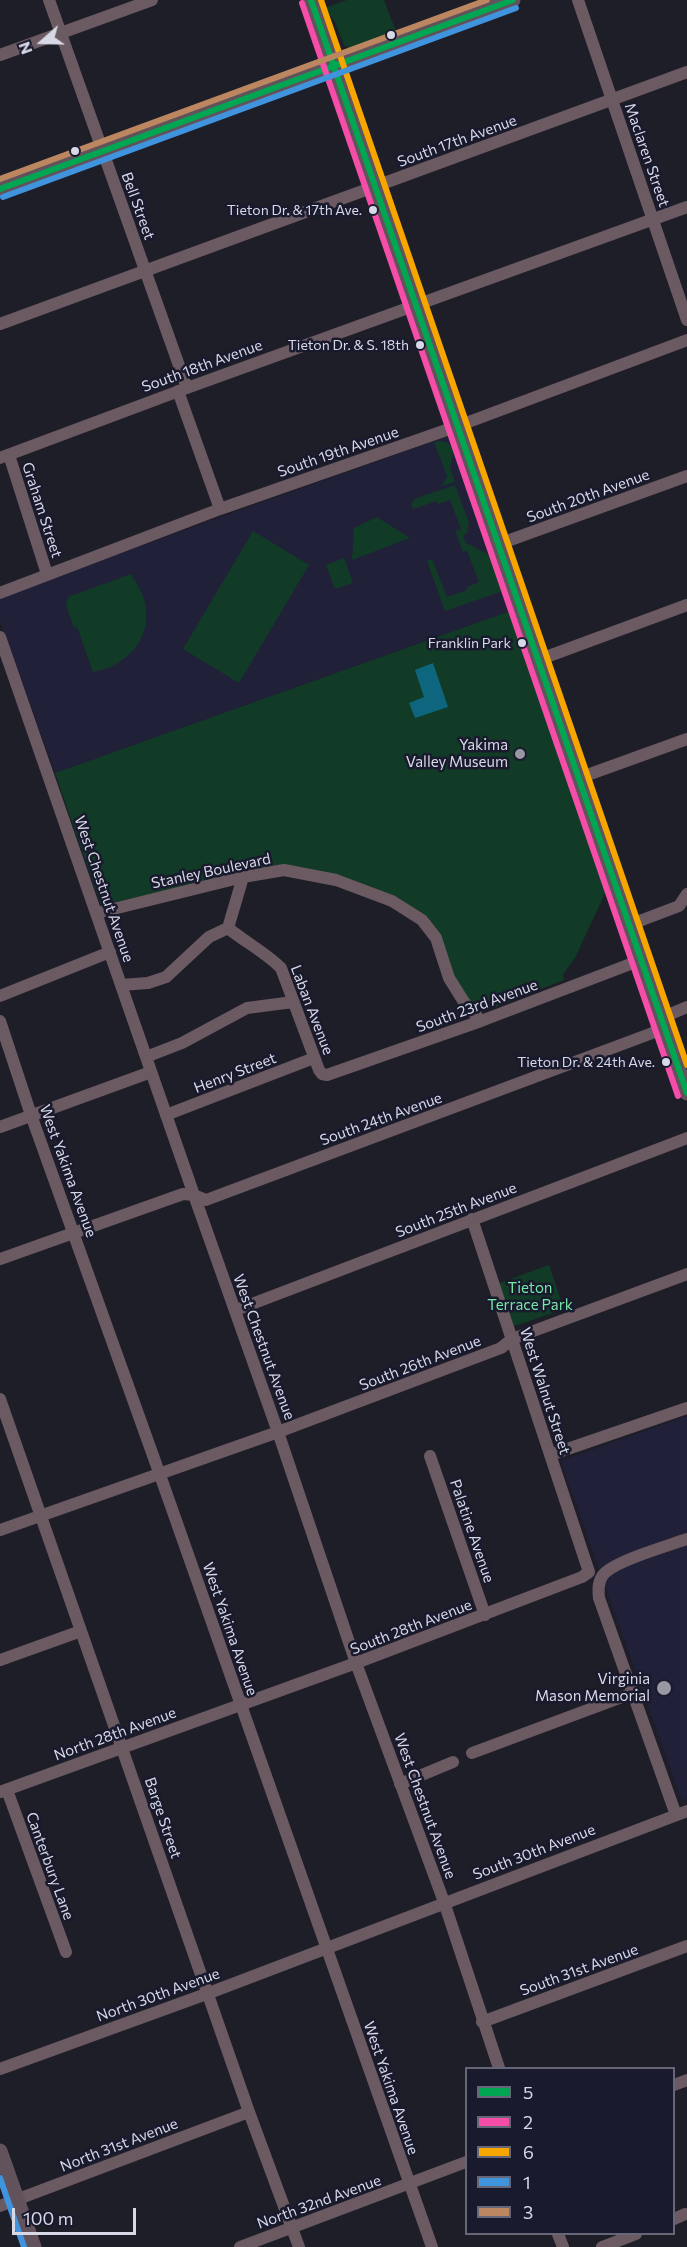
<!DOCTYPE html>
<html>
<head>
<meta charset="utf-8">
<style>
	body { margin:0 }
	#map { position:relative; width:687px; height:2247px; overflow:hidden; background:#1e1e29; font-family:Commissioner,sans-serif }
	canvas { display:block }
	.legend { position:absolute; left:465px; top:2067px; width:210px; height:168px; box-sizing:border-box; background:#191a2e; border:2px solid #656678; margin:0; padding:8px 10px; list-style:none; font-size:18px; color:#d8d9e7 }
	.legend li { display:flex; align-items:center; gap:12px; height:30px }
	.legend b { width:30px; border:2px solid #656678 }
	.north { position:absolute; left:12px; top:12px; width:60px; height:60px; -webkit-text-stroke:4px #191a2e; paint-order:stroke; rotate:250deg; font-size:16px; font-weight:700; line-height:24px; text-align:center; color:#d8d9e7 }
	.north::after { content:''; display:block; margin:auto; width:21px; height:27px; background:#d8d9e7; clip-path:polygon(50% 0,100% 100%,50% 72%,0 100%) }
	.scale { position:absolute; left:12px; top:2208px; width:124px; height:27px; box-sizing:border-box; border:3px solid #d8d9e7; border-top:0; padding-left:8px; font-size:18px; line-height:21px; white-space:nowrap; color:#d8d9e7; -webkit-text-stroke:4px #191a2e; paint-order:stroke }
</style>
</head>
<body>
<div id="map">
<canvas width="687" height="2247"></canvas>
<ul class="legend">
<li><b style="height:8px;background:#00a651"></b>5</li>
<li><b style="height:8px;background:#f54da8"></b>2</li>
<li><b style="height:8px;background:#f7a600"></b>6</li>
<li><b style="height:8px;background:#4094de"></b>1</li>
<li><b style="height:8px;background:#bb8660"></b>3</li>
</ul>
<div class="north">N</div>
<div class="scale">100 m</div>
</div>
<script>
const c = document.querySelector('canvas').getContext('2d');
c.lineJoin = 'round';
function paint(path, color) { c.fillStyle = color; c.fill(path, 'evenodd'); }
function trace(path, color, width, dash) { c.strokeStyle = color; c.lineWidth = width; c.lineCap = dash ? 'butt' : 'round'; c.setLineDash(dash || []); c.stroke(path); }
function drawText(font, color, halo, rows, align = 'center') {
  c.font = font + ' Commissioner,sans-serif'; c.lineWidth = 5; c.setLineDash([]); c.textBaseline = 'middle'; c.strokeStyle = halo; c.fillStyle = color; for (const [text, x, y, turn = 0] of rows) {
    c.save(); c.translate(x, y); c.rotate((+turn || 0) * Math.PI / 180); c.textAlign = isNaN(turn) ? turn : align; if (halo) c.strokeText(text, 0, 0); c.fillText(text, 0, 0); c.restore();
  }
}
paint(new Path2D(`
	M451,435L510,611L55,773L0,620V596Z
	M687,1416V1799L682,1801L561,1461Z`), '#202039');
paint(new Path2D(`
	M347,0H384L397,34L354,49H350L344,45L335,22L325,8Z
	M441,441L446,442L454,449L450,467L455,482L442,486L447,476L434,442Z
	M455,485L469,523L467,533L463,536L466,543L492,556L503,591L445,611L427,561L432,559L447,597L467,590V587L479,582L467,551L463,552L455,531L461,529L450,500L438,504L437,501L413,509L411,505L414,499Z
	M377,517L410,538L352,560L354,528Z
	M253,531L309,565L239,683L183,649Z
	M344,558L353,583L335,589L326,565Z
	M131,574C136,582 141,590 144,599C155,636 128,666 93,672L77,627L74,628L66,605L68,597Z
	M510,611L525,649L607,889L575,958L563,974L564,980L498,1006L488,1009L471,1003L456,982L423,916L399,898L300,867L268,868L101,905L55,773Z
	M549,1265L564,1309L512,1327L497,1284Z`), '#113b26');
paint(new Path2D(`
	M433,663L448,707L415,718L409,703L424,697L415,670Z`), '#0e667e');
trace(new Path2D(`
	M49,0L187,388
	M578,0L687,320
	M0,55L152,0
	M0,324L687,72
	M178,391L220,509
	M9,455L47,574
	M0,458L187,388L687,207
	M499,544L687,476
	M0,593L220,509L458,426L687,340
	M0,637L194,1195L278,1432L356,1663L444,1902L499,2068
	M538,660L687,605
	M579,778L687,739
	M243,877L228,928C245,942 265,952 281,968L319,1070L322,1074L327,1075L481,1021L641,960
	M97,913L243,877L284,870L336,880L392,901L422,920L436,938L449,978L464,1002L481,1021
	M629,925L679,906L687,894
	M121,985L148,983L166,977L209,937L228,928
	M0,996L110,952
	M0,1021L31,1115L160,1475L432,2247
	M146,1057L182,1043L247,1008L293,1002
	M166,1115L314,1058
	M0,1127L151,1072
	M0,1259L183,1194L194,1195L206,1200L655,1032L661,1018L687,1007
	M236,1310L687,1138
	M0,1399L249,2112L299,2247
	M550,1455L687,1408
	M430,1456L485,1615
	M0,1530L278,1432L501,1348L512,1339L687,1274
	M0,1660L81,1631
	M472,1753L633,1693
	M400,1784L453,1762
	M7,1790L66,1952
	M0,1792L356,1663L582,1577L589,1572L472,1219
	M676,1815L599,1598C598,1589 598,1582 603,1575C614,1561 668,1546 687,1539
	M482,2022L687,1946
	M0,2069L209,1993L687,1811
	M674,2085L687,2080
	M0,2206L249,2112
	M674,2219L685,2214
	M558,2234L563,2247
	M240,2247L466,2162
	M602,2247L636,2234`), '#6b5a61', 12);
trace(new Path2D(`
	M311,0L687,1093
	M0,189L513,0
	M0,2151L34,2247`), '#61525b', 15);
trace(new Path2D(`
	M311,0L687,1093
	M0,189L513,0`), '#00a651', 6);
trace(new Path2D(`
	M302,3L678,1096`), '#f54da8', 6);
trace(new Path2D(`
	M321,0L687,1065`), '#f7a600', 6);
trace(new Path2D(`
	M3,197L516,8
	M0,2178L24,2247`), '#4094de', 6);
trace(new Path2D(`
	M0,179L487,0`), '#bb8660', 6);
for (const [x, y, r, color] of [
	[391,35,5,"#d8d9e7"],
	[75,151,5,"#d8d9e7"],
	[373,210,5,"#d8d9e7"],
	[420,345,5,"#d8d9e7"],
	[522,643,5,"#d8d9e7"],
	[520,754,6,"#9798a4"],
	[666,1062,5,"#d8d9e7"],
	[664,1688,8,"#9798a4"]
]) { const dot = new Path2D(); dot.arc(x, y, r, 0, 2 * Math.PI); c.fillStyle = color; c.fill(dot); trace(dot, '#191a2e', 2); }
drawText('14px', '#d8d9e7', '#191a2e', [
	["Tieton Dr. & 17th Ave.",362,210],
	["Tieton Dr. & S. 18th",409,345],
	["Franklin Park",511,643],
	["Tieton Dr. & 24th Ave.",655,1062]
], 'right');
drawText('15px', '#d8d9e7', '#191a2e', [
	["South 17th Avenue",457,141,-20],
	["Maclaren Street",647,155,71],
	["Bell Street",138,206,70],
	["South 18th Avenue",202,366,-20],
	["South 19th Avenue",338,452,-19],
	["South 20th Avenue",588,496,-20],
	["Graham Street",42,510,72],
	["Stanley Boulevard",211,871,-12],
	["West Chestnut Avenue",104,889,71],
	["South 23rd Avenue",477,1006,-20],
	["Laban Avenue",312,1010,69],
	["Henry Street",235,1073,-21],
	["South 24th Avenue",381,1119,-20],
	["West Yakima Avenue",68,1171,70],
	["South 25th Avenue",456,1210,-21],
	["West Chestnut Avenue",264,1347,70],
	["South 26th Avenue",420,1363,-21],
	["West Walnut Street",545,1391,72],
	["Palatine Avenue",472,1531,71],
	["South 28th Avenue",411,1627,-21],
	["West Yakima Avenue",230,1629,71],
	["North 28th Avenue",115,1734,-20],
	["West Chestnut Avenue",425,1806,70],
	["Barge Street",163,1818,71],
	["South 30th Avenue",534,1852,-21],
	["Canterbury Lane",50,1866,70],
	["South 31st Avenue",579,1970,-20],
	["North 30th Avenue",158,1995,-20],
	["West Yakima Avenue",391,2088,71],
	["North 31st Avenue",119,2145,-21],
	["North 32nd Avenue",319,2202,-20]
]);
drawText('15px', '#d8d9e7', '#191a2e', [
	["Yakima",508,745],
	["Valley Museum",508,762],
	["Virginia",650,1679],
	["Mason Memorial",650,1696]
], 'right');
drawText('15px', '#76e7a4', '#191a2e', [
	["Tieton",530,1288],
	["Terrace Park",530,1305]
]);
</script>
</body>
</html>
